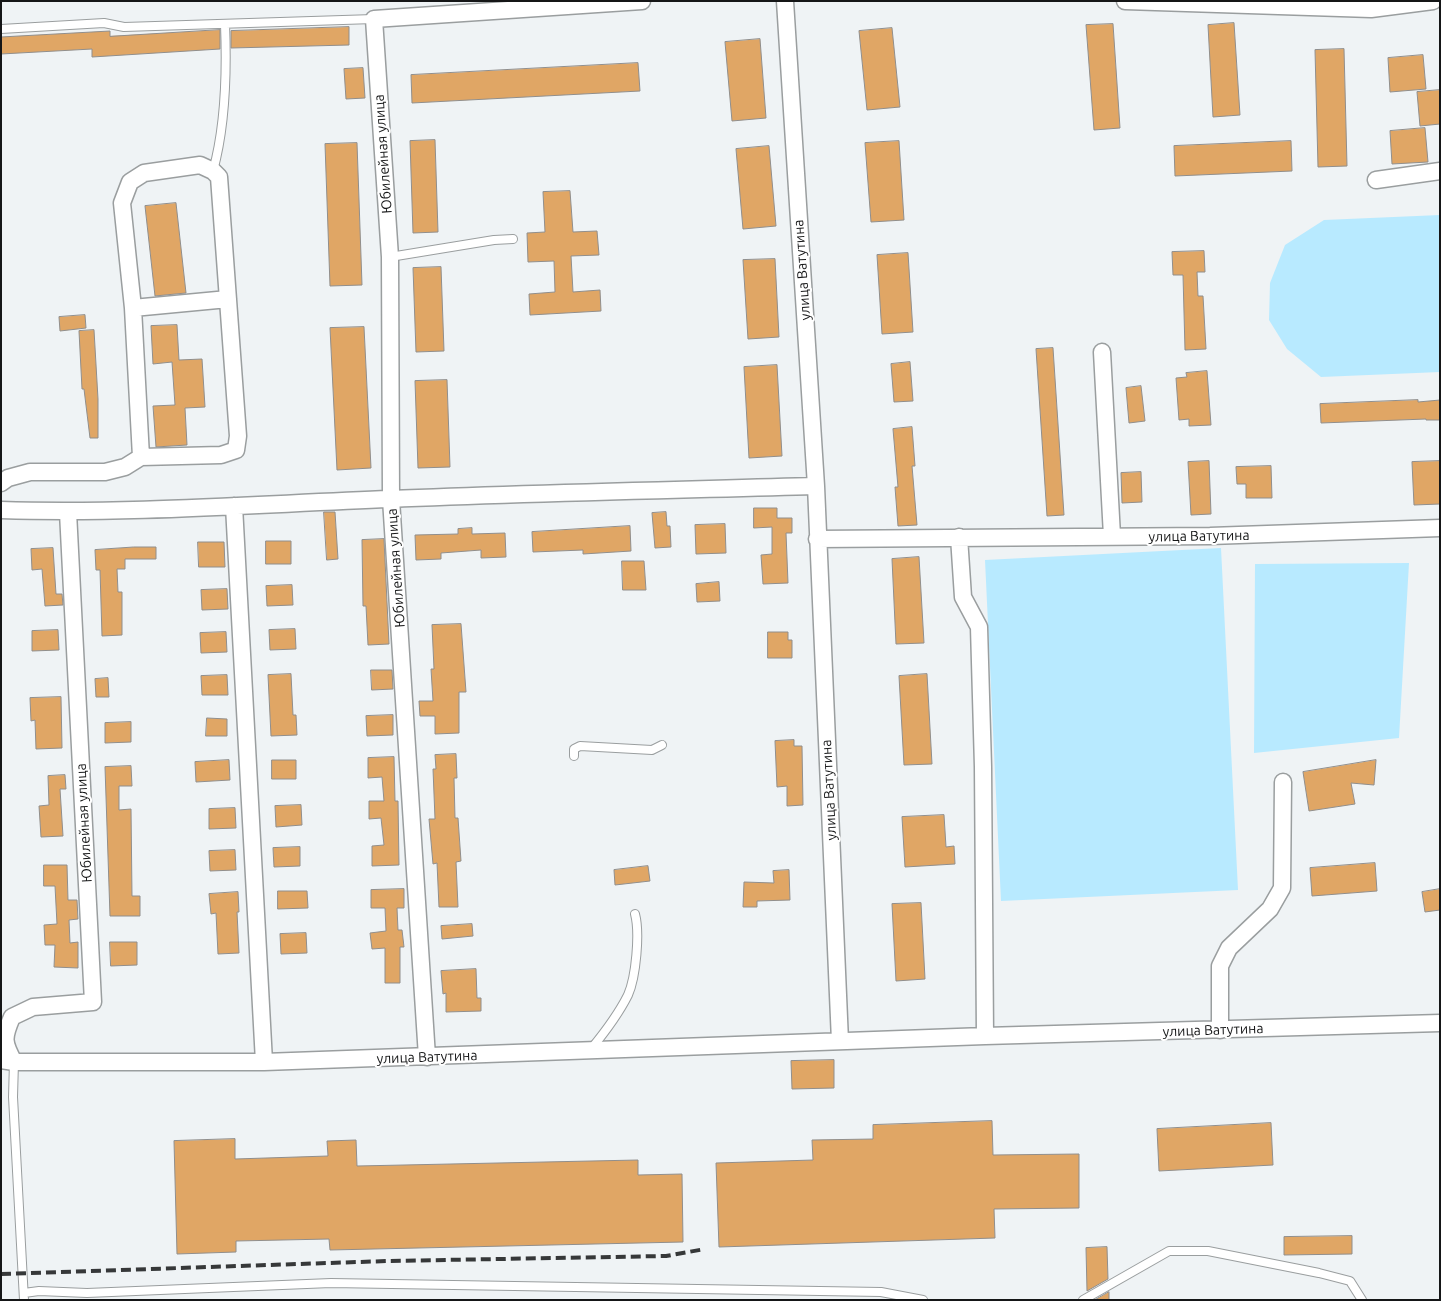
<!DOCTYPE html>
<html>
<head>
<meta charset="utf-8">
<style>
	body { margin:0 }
	#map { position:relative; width:1441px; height:1301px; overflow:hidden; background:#eff3f5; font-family:Ubuntu,sans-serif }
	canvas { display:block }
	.frame { position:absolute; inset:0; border:2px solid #151617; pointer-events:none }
</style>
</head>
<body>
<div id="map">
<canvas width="1441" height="1301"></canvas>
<div class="frame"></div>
</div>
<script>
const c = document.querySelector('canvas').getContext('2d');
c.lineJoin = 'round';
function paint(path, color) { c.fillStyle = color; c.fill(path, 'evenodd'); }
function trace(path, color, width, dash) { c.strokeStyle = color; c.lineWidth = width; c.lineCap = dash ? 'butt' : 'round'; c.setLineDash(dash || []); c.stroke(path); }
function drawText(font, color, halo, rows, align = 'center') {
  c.font = font + ' Ubuntu,sans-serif'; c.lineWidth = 4; c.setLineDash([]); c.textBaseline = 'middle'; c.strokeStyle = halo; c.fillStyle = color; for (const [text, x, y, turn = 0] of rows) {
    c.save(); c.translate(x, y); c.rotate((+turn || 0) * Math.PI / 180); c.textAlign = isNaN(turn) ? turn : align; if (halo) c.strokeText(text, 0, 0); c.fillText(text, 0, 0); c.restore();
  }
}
paint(new Path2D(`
	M1440,215V372L1321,377L1287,349L1269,320L1270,283L1285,245L1324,220Z
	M1221,548L1238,890L1001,901L985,560Z
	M1409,563L1399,738L1254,753L1255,564Z`), '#b8eaff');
const building = new Path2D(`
	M1234,23L1240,115L1213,117L1208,25Z
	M1113,24L1120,128L1094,130L1086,25Z
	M349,27V45L231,48V31Z
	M892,28L900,107L867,110L859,31Z
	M220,30V49L92,57V49L1,54V37L110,31V36Z
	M760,39L766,118L732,121L725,42Z
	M1344,49L1347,166L1318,167L1315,50Z
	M1423,55L1426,89L1390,92L1388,58Z
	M638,63L640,91L412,103L411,75Z
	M363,68L365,98L346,99L344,69Z
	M1440,90V124L1420,126L1417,92Z
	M1425,128L1428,162L1392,164L1390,131Z
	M435,140L438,232L413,233L410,141Z
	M899,141L904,220L871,222L865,143Z
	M1291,141L1292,171L1175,176L1174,146Z
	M357,143L362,285L330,286L325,144Z
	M769,146L776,226L743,229L736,149Z
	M570,191L573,232L597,231L599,255L571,256L573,292L600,290L601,311L530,315L529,294L555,292L554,261L528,262L527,233L545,232L543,192Z
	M176,203L186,293L155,296L145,206Z
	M1204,251L1205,272H1197L1198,296H1203L1206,349L1185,350L1183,275H1173L1172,252Z
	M908,253L913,332L882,334L877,255Z
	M775,259L779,337L748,339L743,260Z
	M441,267L444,351L416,352L413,268Z
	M85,315L86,328L60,331L59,317Z
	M177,325L179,360L202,359L205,407L185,408L187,445L156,447L153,406L175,405L172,362L153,364L151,326Z
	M364,327L371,468L337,470L330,328Z
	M94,330L98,399V438H90L84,389H82L79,331Z
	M1053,348L1064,515L1047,516L1036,349Z
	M910,362L913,401L894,402L891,364Z
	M777,365L782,456L749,458L744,367Z
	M1207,371L1211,425L1189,426V419L1179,420L1176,378L1187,377L1186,373Z
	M447,380L450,467L418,468L415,381Z
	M1141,386L1145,421L1129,423L1126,388Z
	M1418,400V402L1440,400V420H1426V419L1321,423L1320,404Z
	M912,427L915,466H912L917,525L898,526L895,487H898L893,429Z
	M1209,461L1211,514L1191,515L1188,462Z
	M1440,461V504L1414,505L1412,462Z
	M1271,466L1272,498H1246V484H1237L1236,467Z
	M1141,472L1142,502L1122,503L1121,473Z
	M754,508H777V518H792V533H786L788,583L763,584L761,555L772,554V527L754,528Z
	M324,512H335L338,559L327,560Z
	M666,512L667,526H670L671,547L655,548L652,513Z
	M725,524L726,553L696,554L695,525Z
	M630,526L631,551L583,554V550L533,552L532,532Z
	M472,528V534L505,533L506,557L481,558V550L441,553V559L416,560L415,535L458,534V529Z
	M384,539L389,644L368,645L366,606H363L362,540Z
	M266,541H291V564H266Z
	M198,542H224L225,567H199Z
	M134,547H156V559H125V569H117L118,592H122V635L102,636L100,570H96L95,550Z
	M53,548L56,594H62L63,605L45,606L42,569L32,570L31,549Z
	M919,557L924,643L896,644L892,559Z
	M622,561H644L646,590H623Z
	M719,582L720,601L697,602L696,584Z
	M292,585L293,605L267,606L266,586Z
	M227,589L228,609L202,610L201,590Z
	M461,624L466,692H459V733L435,734V716H420L419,701H433L431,669H434L432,625Z
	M295,629L296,649L270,650L269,630Z
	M58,630L59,650L32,651V631Z
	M226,632L227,652L201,653L200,633Z
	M768,632H788V640H792V658H768Z
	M371,670H392L393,689L372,690Z
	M291,674L293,715H296L297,735L271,736L268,675Z
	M927,674L932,764L904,765L899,676Z
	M227,675L228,695H202L201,676Z
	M108,678L109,697H96L95,679Z
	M61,697L62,748L36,749L35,720L31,721L30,698Z
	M393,715V735L367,736L366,716Z
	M207,718L227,719V736H206Z
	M131,722V742L105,743V723Z
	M794,740V746H802L803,805L787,806V786L777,787L775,741Z
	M456,754L457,778H454L455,818H458L461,861L456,862L458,907H439L437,863L433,864L429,819H435L433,769H436L435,755Z
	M394,757L395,801H398L399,865L372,866V846L384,845L381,818L369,819V801H384L382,777L368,778V758Z
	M229,760L230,780L196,782L195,762Z
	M272,760H296V779H272Z
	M1376,760L1374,785L1351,783L1355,804L1309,811L1303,772Z
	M131,766L132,786H119V810L131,809L132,896H140V916H110L105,767Z
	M65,775L66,789H60L63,836L41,837L39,806L49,805L48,776Z
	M301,805L302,825L276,827L275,806Z
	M235,808L236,828L209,829V809Z
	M944,815L946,847L954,846L955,864L905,867L902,817Z
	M300,847V866L274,867L273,848Z
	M235,850L236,870L210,871L209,851Z
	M1375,863L1377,891L1312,896L1310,868Z
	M44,865H67L68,900H77L78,919L69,920L70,943L78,942V968L54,967L55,945H45L44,925L57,924L55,886H44Z
	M648,866L650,881L615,885L614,870Z
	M789,870L790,900L757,901V907H743L744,882L774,883L773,871Z
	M404,889V908H397L398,930H402L404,947H400V983H385V948L372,949L370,933L386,931L385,908H371V890Z
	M1440,889V910L1425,912L1422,892Z
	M278,891H307L308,908L278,909Z
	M238,892L239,912H237L239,953L218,954L216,913L211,914L209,894Z
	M921,903L925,979L896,981L892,904Z
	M472,924L473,936L442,939L441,926Z
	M306,933L307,953L281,954L280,934Z
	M110,942H137V965L111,966Z
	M476,969L477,998H481V1011L446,1012V993L443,994L441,971Z
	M834,1060V1088L792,1089L791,1061Z
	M992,1121L993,1155L1079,1154V1208L994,1209L995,1238L719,1247L716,1163L813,1160L812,1140L873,1139V1125Z
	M1271,1123L1273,1165L1159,1171L1157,1129Z
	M235,1139V1159L328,1156L327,1141L356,1140L357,1166L638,1160V1175L682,1174L683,1242L330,1250L329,1239L236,1241V1252L177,1254L174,1141Z
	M1352,1236V1254L1284,1255V1237Z
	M1107,1247L1108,1279L1087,1291L1086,1248Z
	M1109,1292V1300H1095Z`);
paint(building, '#e0a665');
trace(building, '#908e8c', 1);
const service = new Path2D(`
	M1,29L104,23L124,27L374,19
	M213,171C226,124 227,73 225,24
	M390,257L494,240L513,239
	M574,756V749L580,746L652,750L662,745
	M591,1049C605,1032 618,1015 628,995C636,977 640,933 635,914
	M14,1062L13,1097L24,1300
	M24,1293L39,1291L87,1293L331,1283L881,1292L923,1300
	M1083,1300L1169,1251H1208L1319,1273L1350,1281L1362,1300`);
const minor = new Path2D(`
	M785,1L816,486L840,1041
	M1125,1L1371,9L1433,1
	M1376,180L1440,171
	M133,308L228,299
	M1102,352L1112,536
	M1,483L8,478L30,472H105L125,467L141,457L221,455L236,450L238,436L219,177L213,171L200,165L144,173L130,182L122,203L133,308L141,457
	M234,506L264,1062
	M1,510C131,514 260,504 390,499C532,493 674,490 816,486
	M959,537L963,597L979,627L983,767L985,1036
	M817,539L1210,536L1440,528
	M1220,1030V966L1229,948L1270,909L1282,888L1283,782
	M427,1057L391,499L390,257L374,19L642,1
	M1,1060L14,1062H264L985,1036L1440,1023
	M14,1062C3,1042 3,1038 12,1017L33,1007L93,1002L68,512`);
trace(service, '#9a9e9f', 10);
trace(minor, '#9a9e9f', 19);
trace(service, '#fff', 8);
trace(minor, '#fff', 16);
trace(new Path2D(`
	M1,1274L388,1261L666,1256L705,1249`), '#363839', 4, [10, 5]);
drawText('14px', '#151617', '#fff', [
	["Юбилейная улица",383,154,-94],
	["улица Ватутина",802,270,-94],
	["улица Ватутина",1199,536,-1],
	["Юбилейная улица",396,568,-94],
	["улица Ватутина",829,790,-93],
	["Юбилейная улица",84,823,-93],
	["улица Ватутина",1213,1030,-2],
	["улица Ватутина",427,1057,-2]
]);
</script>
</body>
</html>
